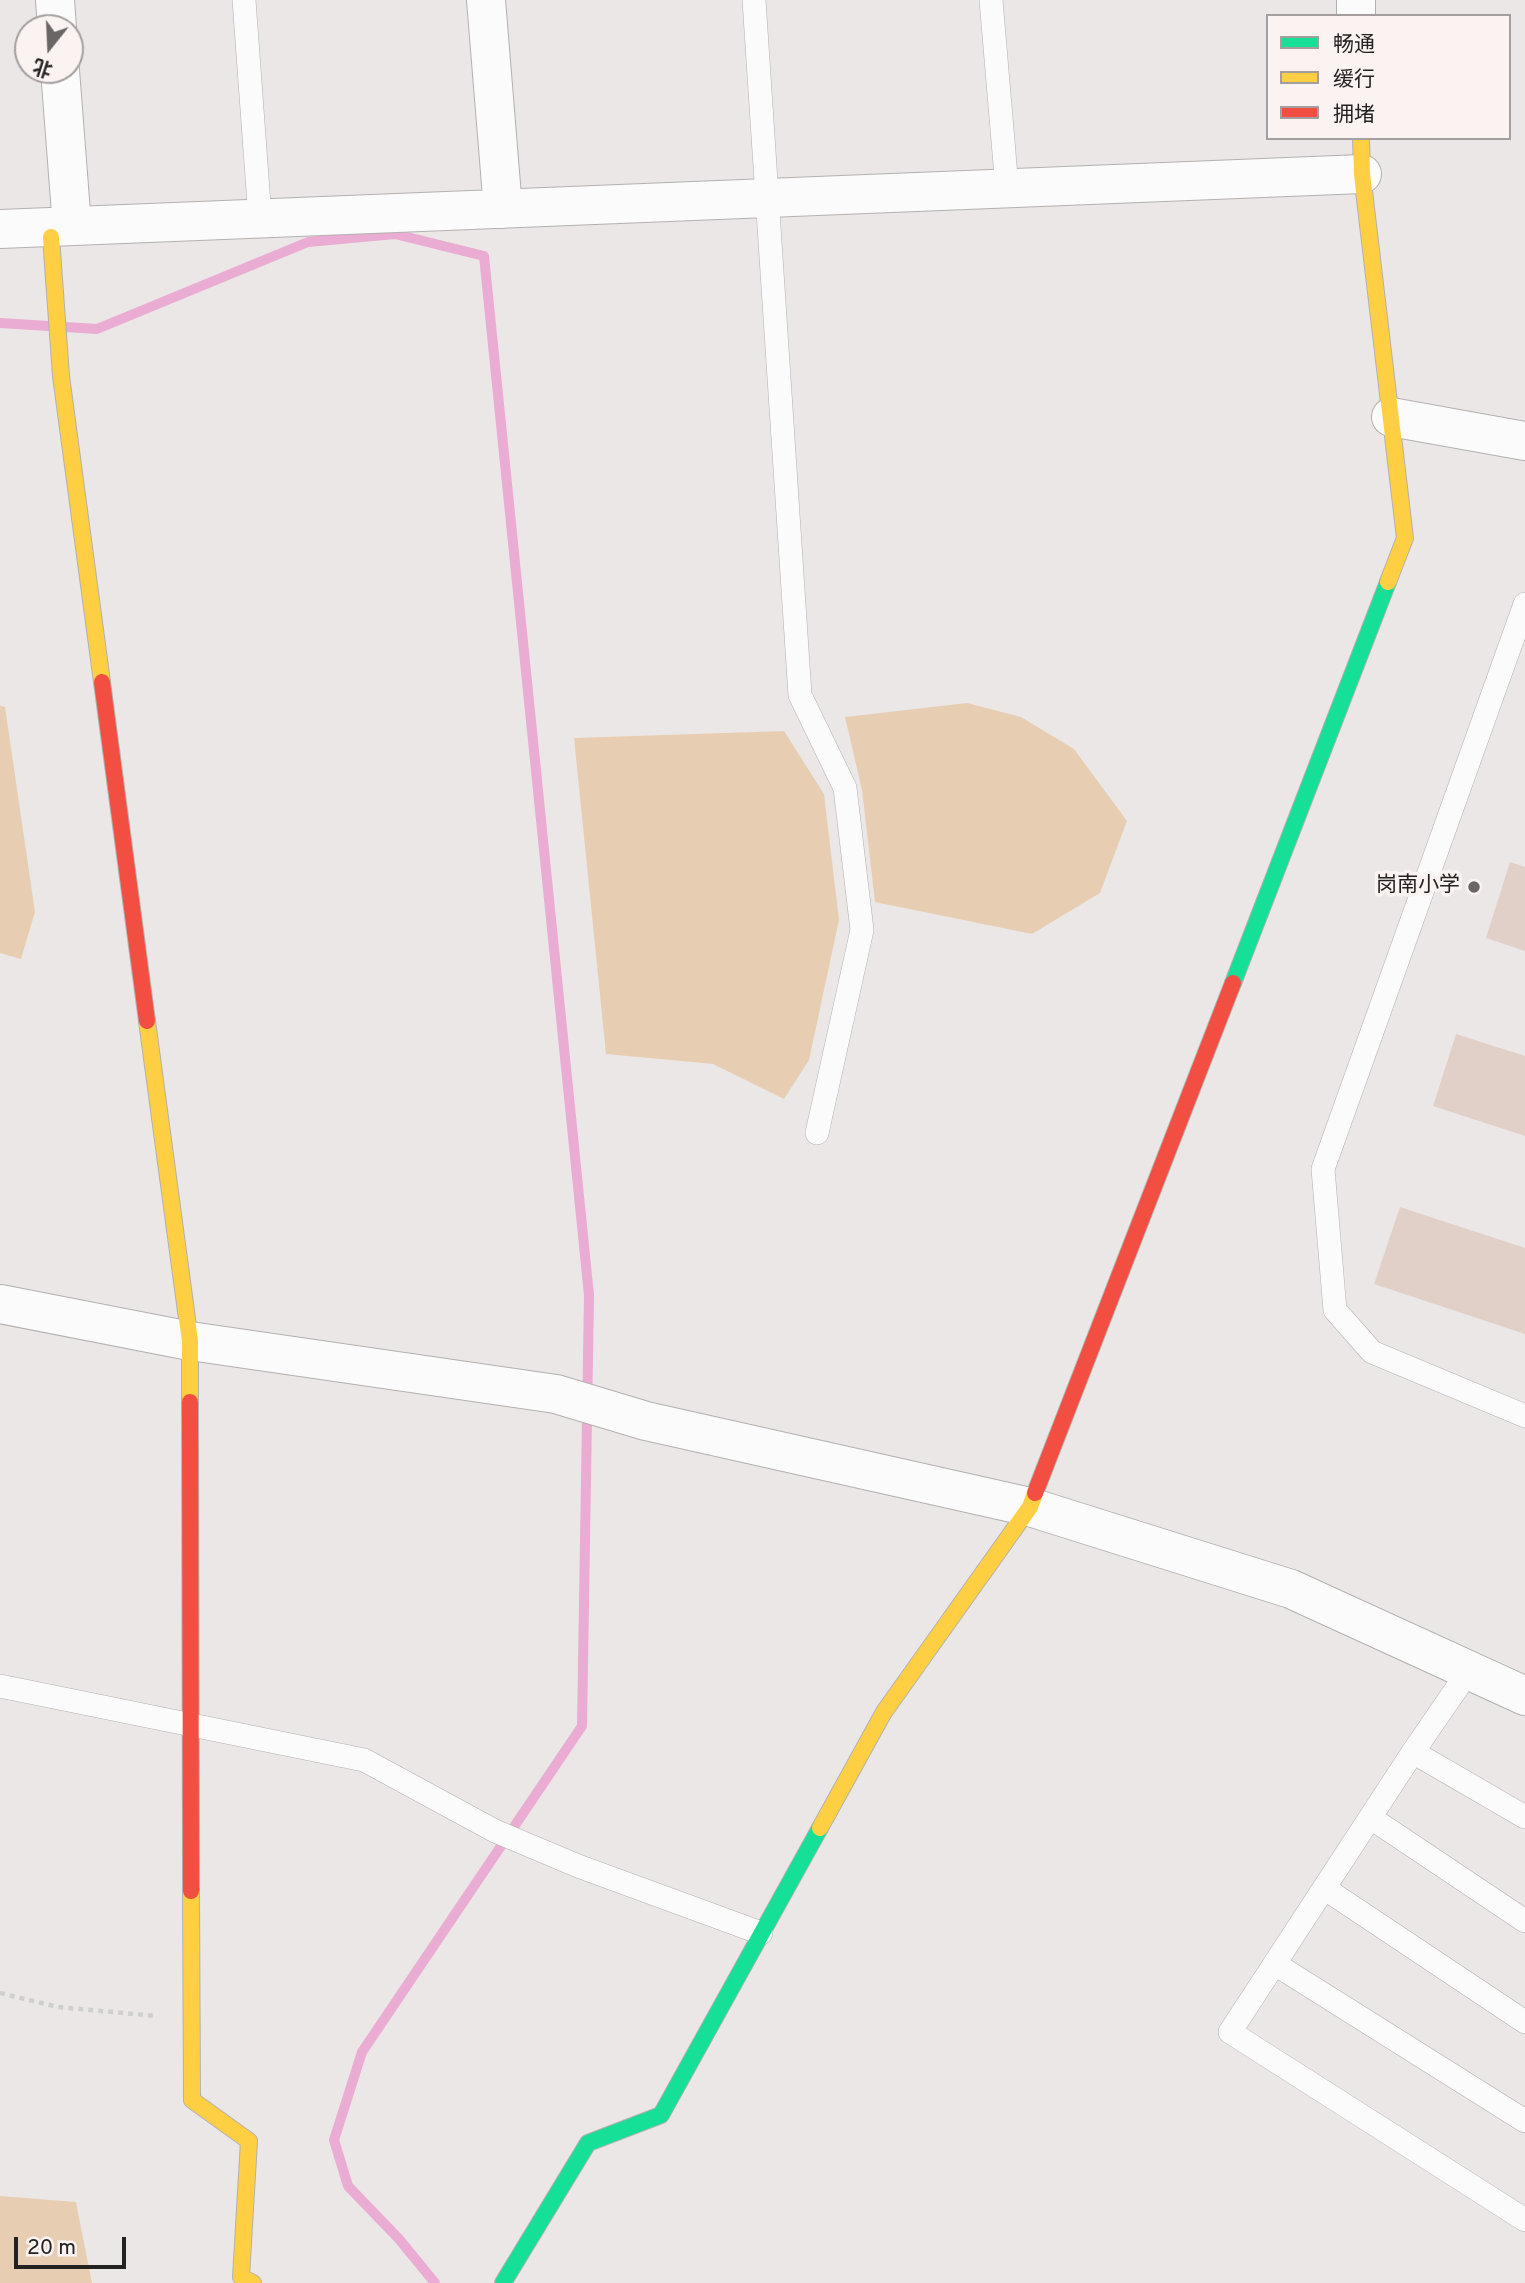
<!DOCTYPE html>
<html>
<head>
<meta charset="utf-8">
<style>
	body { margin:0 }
	#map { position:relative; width:1525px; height:2283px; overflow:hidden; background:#ebe7e6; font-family:Overpass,"Noto Sans SC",sans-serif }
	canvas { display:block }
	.legend { position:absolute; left:1266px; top:14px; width:245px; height:126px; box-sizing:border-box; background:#faf3f2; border:2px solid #a49f9e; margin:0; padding:9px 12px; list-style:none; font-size:21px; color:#242121 }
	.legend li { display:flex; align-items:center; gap:14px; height:35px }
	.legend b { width:35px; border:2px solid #a49f9e }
	.north { position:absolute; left:14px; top:14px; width:70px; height:70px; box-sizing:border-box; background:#faf3f2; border:2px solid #a49f9e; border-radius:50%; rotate:198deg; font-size:19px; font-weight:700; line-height:28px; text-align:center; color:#242121 }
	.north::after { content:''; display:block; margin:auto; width:24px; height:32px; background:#6a6666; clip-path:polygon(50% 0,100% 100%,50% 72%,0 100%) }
	.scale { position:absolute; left:14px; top:2237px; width:112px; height:32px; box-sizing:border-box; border:4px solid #242121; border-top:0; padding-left:9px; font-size:21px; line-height:24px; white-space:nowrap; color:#242121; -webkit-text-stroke:5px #faf3f2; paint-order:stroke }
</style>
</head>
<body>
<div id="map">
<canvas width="1525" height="2283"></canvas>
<ul class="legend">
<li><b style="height:9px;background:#16e098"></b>畅通</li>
<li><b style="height:9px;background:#ffcf43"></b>缓行</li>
<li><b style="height:9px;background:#f24e42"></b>拥堵</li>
</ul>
<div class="north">北</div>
<div class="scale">20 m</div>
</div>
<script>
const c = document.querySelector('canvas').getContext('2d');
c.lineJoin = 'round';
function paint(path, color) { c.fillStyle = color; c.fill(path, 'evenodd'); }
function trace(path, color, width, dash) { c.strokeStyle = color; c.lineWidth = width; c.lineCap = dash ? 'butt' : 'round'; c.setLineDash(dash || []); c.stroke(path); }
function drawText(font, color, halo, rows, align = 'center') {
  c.font = font + ' Overpass,"Noto Sans SC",sans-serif'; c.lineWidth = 7; c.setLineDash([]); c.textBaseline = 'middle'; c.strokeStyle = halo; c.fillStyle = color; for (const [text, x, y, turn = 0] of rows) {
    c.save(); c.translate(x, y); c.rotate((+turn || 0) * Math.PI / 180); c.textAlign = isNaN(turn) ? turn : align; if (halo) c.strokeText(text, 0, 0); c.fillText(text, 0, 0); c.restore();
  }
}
paint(new Path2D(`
	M967,703L1021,717L1074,749L1127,821L1100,893L1032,934L875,902L862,790L845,717Z
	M0,706L5,707L35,912L21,959L0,953Z
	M784,731L824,794L839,920L809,1060L784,1099L713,1064L606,1054L574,738Z
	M0,2196L76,2202L92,2283H0Z`), '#e7ceb3');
trace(new Path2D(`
	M0,323L97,329L308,242L395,234L484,256L589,1295L582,1726L362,2052L334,2140L348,2186L399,2239L435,2283`), '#eaacd2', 10);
paint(new Path2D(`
	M1510,862L1525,867V951L1486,938Z
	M1456,1034L1525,1056V1136L1433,1106Z
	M1400,1207L1525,1248V1334L1374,1284Z`), '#e0d0c8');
const lane = new Path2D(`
	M244,0L260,218
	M754,0L800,695L845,788L862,930L817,1133
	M991,0L1007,188
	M1525,604L1323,1169L1335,1310L1372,1352L1525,1416
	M1470,1669L1413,1752L1230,2032L1525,2220
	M0,1686L364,1760L495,1831L578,1866L761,1933
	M1413,1752L1525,1817
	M1371,1818L1525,1921
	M1324,1888L1525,2022
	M1275,1964L1525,2121`);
const street = new Path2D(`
	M55,0L57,28
	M486,0L503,209
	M1356,0V16
	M60,70L72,226
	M0,229L1362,174
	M1391,417L1525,441
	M0,1304L190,1341L556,1394L646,1421L1030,1507L1291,1589L1525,1696`);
const fast = new Path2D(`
	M1233,983L1388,582
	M503,2283L588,2143L661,2115L820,1828`);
const slow = new Path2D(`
	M1361,138L1362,174L1405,538L1388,582
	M51,237L61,376L102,682
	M147,1021L190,1341V1402
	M820,1828L884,1712L1030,1507L1035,1493
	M191,1891L192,2100L249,2141L241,2277L253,2283`);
const jam = new Path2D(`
	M102,682L147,1021
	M190,1402L191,1891
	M1035,1493L1233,983`);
trace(lane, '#b3b1b0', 24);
trace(street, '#b3b1b0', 40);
trace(fast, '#b3b1b0', 18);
trace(slow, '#b3b1b0', 18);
trace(jam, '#b3b1b0', 18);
trace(new Path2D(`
	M0,1993L58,2007L156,2016`), '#d0cfcf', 4.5, [5, 5]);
trace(lane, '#fcfbfb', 23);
trace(street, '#fcfbfb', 38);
trace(fast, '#16e098', 16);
trace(slow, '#ffcf43', 16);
trace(jam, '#f24e42', 16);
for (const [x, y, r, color] of [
	[1474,887,7,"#6a6666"]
]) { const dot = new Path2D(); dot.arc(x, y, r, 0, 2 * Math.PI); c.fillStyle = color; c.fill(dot); trace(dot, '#faf3f2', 2.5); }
drawText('21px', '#242121', '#faf3f2', [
	["岗南小学",1460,887]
], 'right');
</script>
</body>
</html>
